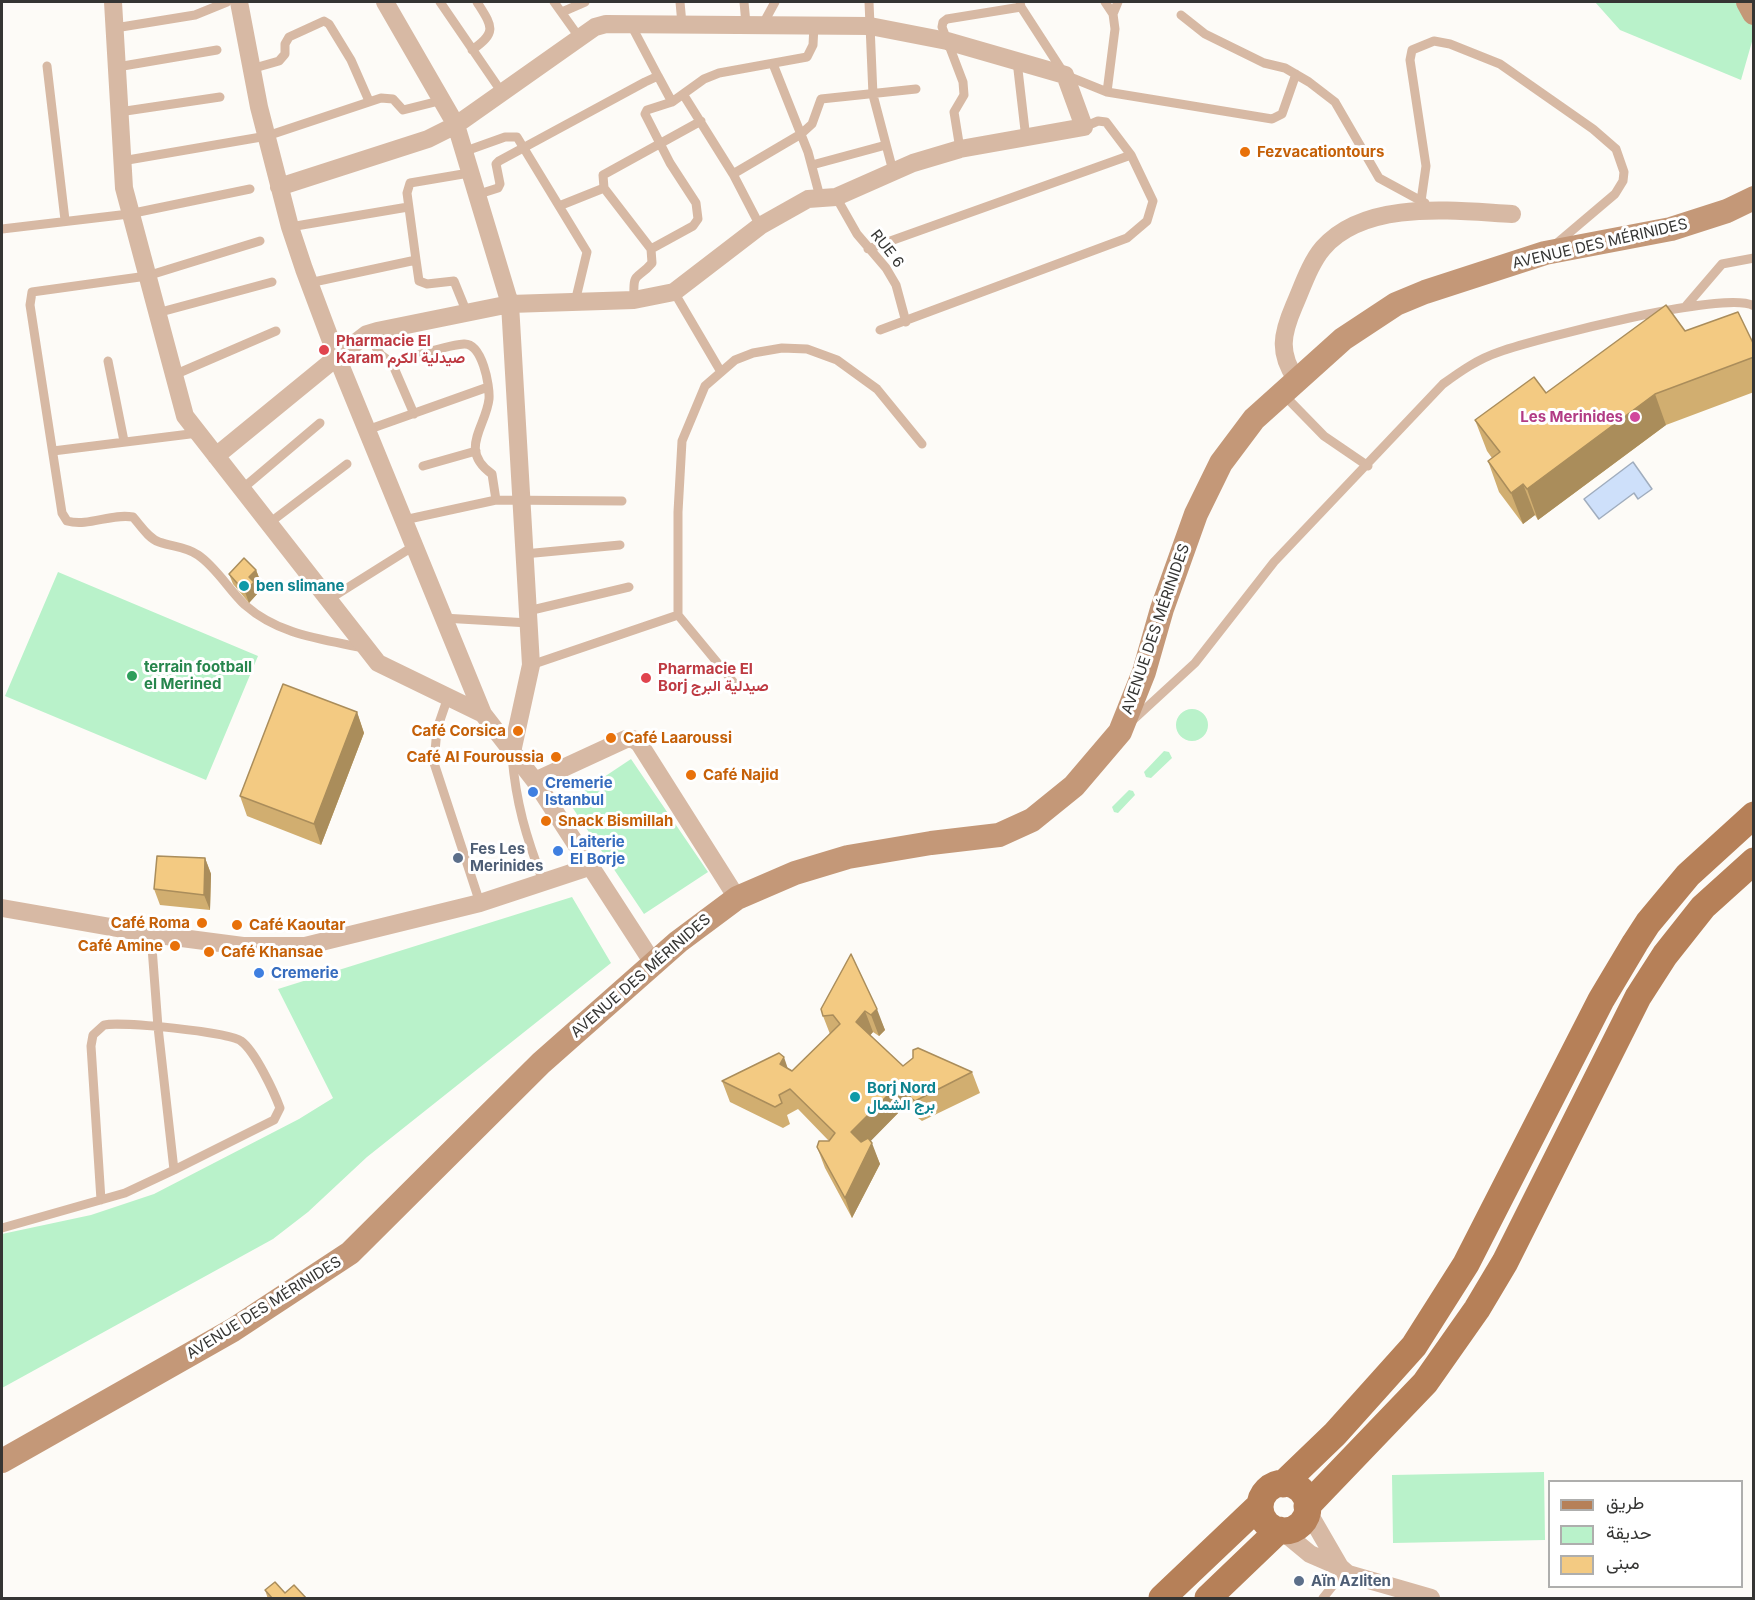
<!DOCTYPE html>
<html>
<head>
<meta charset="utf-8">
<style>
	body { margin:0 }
	#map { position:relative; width:1755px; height:1600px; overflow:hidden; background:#fdfbf7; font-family:Inter,Vazirmatn,sans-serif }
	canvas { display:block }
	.frame { position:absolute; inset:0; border:3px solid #353533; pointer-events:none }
	.legend { position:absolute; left:1548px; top:1480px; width:195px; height:108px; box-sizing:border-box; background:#fff; border:2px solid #aeaead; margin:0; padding:8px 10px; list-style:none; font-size:18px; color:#353533 }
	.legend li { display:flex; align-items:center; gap:12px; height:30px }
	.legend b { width:30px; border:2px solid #aeaead }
</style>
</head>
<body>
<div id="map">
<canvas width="1755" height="1600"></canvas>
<div class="frame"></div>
<ul class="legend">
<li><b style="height:8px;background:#b68058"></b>طريق</li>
<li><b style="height:16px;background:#b9f2ca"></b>حديقة</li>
<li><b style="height:16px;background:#f3ca82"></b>مبنى</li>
</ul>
</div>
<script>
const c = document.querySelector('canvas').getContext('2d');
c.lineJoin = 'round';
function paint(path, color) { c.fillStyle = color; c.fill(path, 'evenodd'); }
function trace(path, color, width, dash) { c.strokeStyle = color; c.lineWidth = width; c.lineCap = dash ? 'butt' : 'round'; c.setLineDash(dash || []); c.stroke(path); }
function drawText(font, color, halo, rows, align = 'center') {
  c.font = font + ' Inter,Vazirmatn,sans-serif'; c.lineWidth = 6; c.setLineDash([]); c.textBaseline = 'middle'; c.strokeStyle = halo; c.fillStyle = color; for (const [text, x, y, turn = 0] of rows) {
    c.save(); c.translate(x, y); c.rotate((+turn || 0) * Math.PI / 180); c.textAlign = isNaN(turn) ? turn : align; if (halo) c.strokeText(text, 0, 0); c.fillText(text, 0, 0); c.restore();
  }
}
paint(new Path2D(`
	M1595,2H1753V38L1741,80L1620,30Z
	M58,572L258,656L206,780L5,696Z
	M1176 725a16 16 0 1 1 32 0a16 16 0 1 1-32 0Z
	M1164,751L1169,752L1172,758L1151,778L1146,777L1144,772Z
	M631,759L708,872L644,914L568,801Z
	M1129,790L1133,791L1135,795L1118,813L1114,812L1112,807Z
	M572,897L611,963L367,1157L308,1212L273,1239L2,1388V1234L91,1215L154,1194L299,1119L333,1098L278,989Z
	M1544,1472L1545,1540L1393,1543L1392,1475Z`), '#b9f2ca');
const water = new Path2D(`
	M1633,462L1652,489L1638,499L1634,493L1599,519L1584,499Z`);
paint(water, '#cee0fa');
trace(water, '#a0adbe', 1.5);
trace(new Path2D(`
	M440,2L503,94
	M554,2L579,37
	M680,2L682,24
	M744,2L746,24
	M869,2L873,95L893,171
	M1020,2L1021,7L1065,75L1107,92L1272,119L1282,114L1296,74
	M1105,2L1113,14
	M562,12L585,2
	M1181,15L1205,34L1264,63L1285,68L1309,82L1335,102L1379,178L1425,203
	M630,23L658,76
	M763,24L775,2
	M115,28L195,15L227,2
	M472,50C498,32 492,26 477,2
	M1017,61L1026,139
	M773,64L808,152L820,197
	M47,66L65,220
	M117,67L217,50
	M251,69L279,61L285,54V44L289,37L324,21L329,24L351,60L369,101
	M1107,92L1115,29L1113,14L1118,2
	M683,94L733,174L760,226
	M119,112L220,97
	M1084,127L1098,121L1106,122L1131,155
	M960,149L954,112L964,95L963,82L942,27L943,22L947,19L1021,7
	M463,152L505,137H517L587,252L575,302
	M122,161L267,136L381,98L393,99L403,110L443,100
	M812,165L886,145
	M733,174L801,134L812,124L821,99L916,89
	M476,195L498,188L500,184L496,164L499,161L645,82L658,76L672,102
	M836,197L857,234L886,268L896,285L906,322
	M1421,201L1426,166L1410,60L1412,50L1434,41L1450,44L1500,64L1593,129L1616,149L1624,172L1623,181L1615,194L1556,244
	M559,206L604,188
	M290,227L408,207
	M2,229L129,214L250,189
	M260,241L147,276L32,292L30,305L62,513L67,521C89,527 111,513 133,517C141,526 148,538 159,542C173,547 185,546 198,555C216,567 229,590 245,605C279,635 321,639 364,648
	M651,249L693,226L698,219L696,203L670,163L645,114L647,110L672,102L704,79L719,73L807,57L813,45L814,25
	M868,249L1131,155L1153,201L1147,221L1127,238L880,330
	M416,260L407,193L410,183L469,173
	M309,283L416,260L419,281L427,284L454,281L467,313
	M674,292L721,372
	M634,300C633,269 636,282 652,263L651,249L604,188L603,175L701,121
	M1686,306L1722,264L1754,258
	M157,313L272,282
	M367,334L381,355L392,363C414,357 441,346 464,344C482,343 490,385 489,399C486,427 458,450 492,474L496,500
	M108,361L124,441
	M392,363L414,414
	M174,375L276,331
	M1283,394L1324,436L1368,466
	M367,430L488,387
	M53,451L198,433
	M423,466L476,451
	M242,489L320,423
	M404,520L496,500L622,501
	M268,524L347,464
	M524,554L620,545
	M328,600L414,546
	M528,611L629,587
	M443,618L529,623
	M531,665L678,615
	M735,684L678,615V512L682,441L705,386L735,360L753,353L782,348L807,349L837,360L877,389L922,444
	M448,697L437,729L434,763L480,903
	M1133,720L1195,663L1274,562L1443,384C1461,371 1478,359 1499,352C1536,339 1727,289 1754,306
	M512,756C516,803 526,837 543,881
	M101,1200L91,1046L93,1035L104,1025C119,1021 230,1032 241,1041C255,1051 274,1092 280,1108L274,1120L174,1170
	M2,1228L125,1193L174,1170L158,1027L151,934
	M1323,1598L1335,1583L1348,1574`), '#d7b9a4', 9);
trace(new Path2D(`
	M113,2L124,188L185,416L378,663L483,714
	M239,2L259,107L290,227L304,269L337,357L483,714L535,781L653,963
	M385,2L456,125L510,304L531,665L512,752
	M1296,379C1278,353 1282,334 1294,306C1302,288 1310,263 1323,248C1366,199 1454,211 1512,214
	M216,456L337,357L367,334L377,331L510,304L634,300L674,292L760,226L808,199L836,197L913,163L960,149L1084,127L1065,75L947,41L870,26L606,24L595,27L456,125L428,139L279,187
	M535,781L626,739H633L639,743L737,898
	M2,908L151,934L243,946H305L480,903L589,867
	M1307,1510L1340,1567L1348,1574L1431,1598
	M1281,1530L1310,1554L1340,1567`), '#d7b9a4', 18);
trace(new Path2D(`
	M1748,2L1754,13
	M2,1461L233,1330L350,1253L541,1063L678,942L737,898L795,873L848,857L931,843L999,835L1032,820L1074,786L1120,732L1144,672L1162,609L1196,514L1221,463L1254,419L1343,339L1396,304L1425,292L1545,253L1671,229L1727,211L1754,198`), '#c49878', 24);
trace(new Path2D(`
	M1260 1507a24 24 0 1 1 48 0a24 24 0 1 1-48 0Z
	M1283,1484L1335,1434L1414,1346L1466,1264L1601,1000L1635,943L1648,923L1688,875L1754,815
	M1307,1506L1425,1383L1477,1309L1505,1262L1638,997L1665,955L1703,907L1754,861
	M1162,1598L1260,1505
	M1208,1598L1279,1530`), '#b68058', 27);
paint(new Path2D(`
	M1685,331L1754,345V392L1666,425L1538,520L1535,515L1523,524L1499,492L1488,461L1492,458L1487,451L1475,420L1546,393Z
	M256,570L260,580L255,585L258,593L249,603L233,584L229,574Z
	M357,712L364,733L321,845L247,816L240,796Z
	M205,858L211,874L210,910L160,905L154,889Z
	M851,954L885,1030L879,1036L873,1032L870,1035L903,1066L972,1072L980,1093L922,1121L918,1118L913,1104L909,1102L870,1141L880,1164L852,1218L825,1168L817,1147L829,1141L798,1109L787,1115L790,1124L783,1128L730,1102L722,1081L788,1068L792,1071L830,1034L823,1016Z
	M265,1590L285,1593L307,1599H268Z`), '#d1ae70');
paint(new Path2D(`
	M1655,394L1666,425L1538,520L1527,489Z
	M1523,484L1535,515L1523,524L1511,493Z
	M256,570L260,580L255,585L258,593L249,603L245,592L249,577Z
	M357,712L364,733L321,845L314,824Z
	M205,858L211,874L210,910L204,895Z
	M877,1009L885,1030L879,1036L871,1015Z
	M865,1011L873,1032L864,1043L856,1022Z
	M784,1057L791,1078L780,1064Z
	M902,1081L909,1102L859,1153L851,1132Z
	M872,1143L880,1164L852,1218L845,1198Z`), '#aa8d5b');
const building = new Path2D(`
	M1666,305L1685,331L1738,312L1754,345V357L1655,394L1527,489L1523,484L1511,493L1488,461L1500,452L1475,420L1534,377L1546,393Z
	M244,558L256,570L249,577L254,582L245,592L229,574Z
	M283,684L357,712L314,824L240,796Z
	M157,856L205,858L204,895L154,889Z
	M851,954L877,1009L871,1015L865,1011L856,1022L903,1066L913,1058V1050L918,1048L972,1072L915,1101L910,1097L913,1090L902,1081L851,1132L861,1142L868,1138L872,1143L845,1198L817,1147L819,1141H829L835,1133L790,1089L779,1095L782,1103L775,1107L722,1081L779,1053L784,1057L780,1064L792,1071L840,1024L833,1015L823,1016L821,1009Z
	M275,1582L285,1593L294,1585L307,1599H273L265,1590Z`);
paint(building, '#f3ca82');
trace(building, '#aa8d5b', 1.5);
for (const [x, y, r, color] of [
	[1245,152,6,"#e8710a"],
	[324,350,6,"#e0444e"],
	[1635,417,6,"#d1479c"],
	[244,586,6,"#0f9aa8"],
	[132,676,6,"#2e9e5b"],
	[646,678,6,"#e0444e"],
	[518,731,6,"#e8710a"],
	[611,738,6,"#e8710a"],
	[556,757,6,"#e8710a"],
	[691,775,6,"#e8710a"],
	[533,792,6,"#3f7fe0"],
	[546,821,6,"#e8710a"],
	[558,851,6,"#3f7fe0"],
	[458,858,6,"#5c6f8a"],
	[202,923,6,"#e8710a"],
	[237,925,6,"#e8710a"],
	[175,946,6,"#e8710a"],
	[209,952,6,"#e8710a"],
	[259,973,6,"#3f7fe0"],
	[855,1097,6,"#0f9aa8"],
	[1299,1581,6,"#5c6f8a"]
]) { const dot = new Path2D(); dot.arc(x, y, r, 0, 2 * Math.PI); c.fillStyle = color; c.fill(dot); trace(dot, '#fff', 2); }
drawText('bold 15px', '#c56008', '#fff', [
	["Fezvacationtours",1257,152],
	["Café Corsica",506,731,"right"],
	["Café Laaroussi",623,738],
	["Café Al Fouroussia",544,757,"right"],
	["Café Najid",703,775],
	["Snack Bismillah",558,821],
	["Café Roma",190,923,"right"],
	["Café Kaoutar",249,925],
	["Café Amine",163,946,"right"],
	["Café Khansae",221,952]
], 'left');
drawText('15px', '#353533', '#fff', [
	["AVENUE DES MÉRINIDES",1600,244,-13],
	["RUE 6",887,249,52],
	["AVENUE DES MÉRINIDES",1156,629,-71],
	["AVENUE DES MÉRINIDES",641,976,-41],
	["AVENUE DES MÉRINIDES",264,1308,-32]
]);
drawText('bold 15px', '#be3a42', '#fff', [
	["Pharmacie El",336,341],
	["Karam صيدلية الكرم",336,358],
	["Pharmacie El",658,669],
	["Borj صيدلية البرج",658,686]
], 'left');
drawText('bold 15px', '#b23c85', '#fff', [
	["Les Merinides",1623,417]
], 'right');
drawText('bold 15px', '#0d838f', '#fff', [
	["ben slimane",256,586],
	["Borj Nord",867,1088],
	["برج الشمال",867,1105]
], 'left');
drawText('bold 15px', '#27864d', '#fff', [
	["terrain football",144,667],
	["el Merined",144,684]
], 'left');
drawText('bold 15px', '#366cbe', '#fff', [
	["Cremerie",545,783],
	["Istanbul",545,800],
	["Laiterie",570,842],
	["El Borje",570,859],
	["Cremerie",271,973]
], 'left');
drawText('bold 15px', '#4e5e75', '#fff', [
	["Fes Les",470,849],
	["Merinides",470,866],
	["Aïn Azliten",1311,1581]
], 'left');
</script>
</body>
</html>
